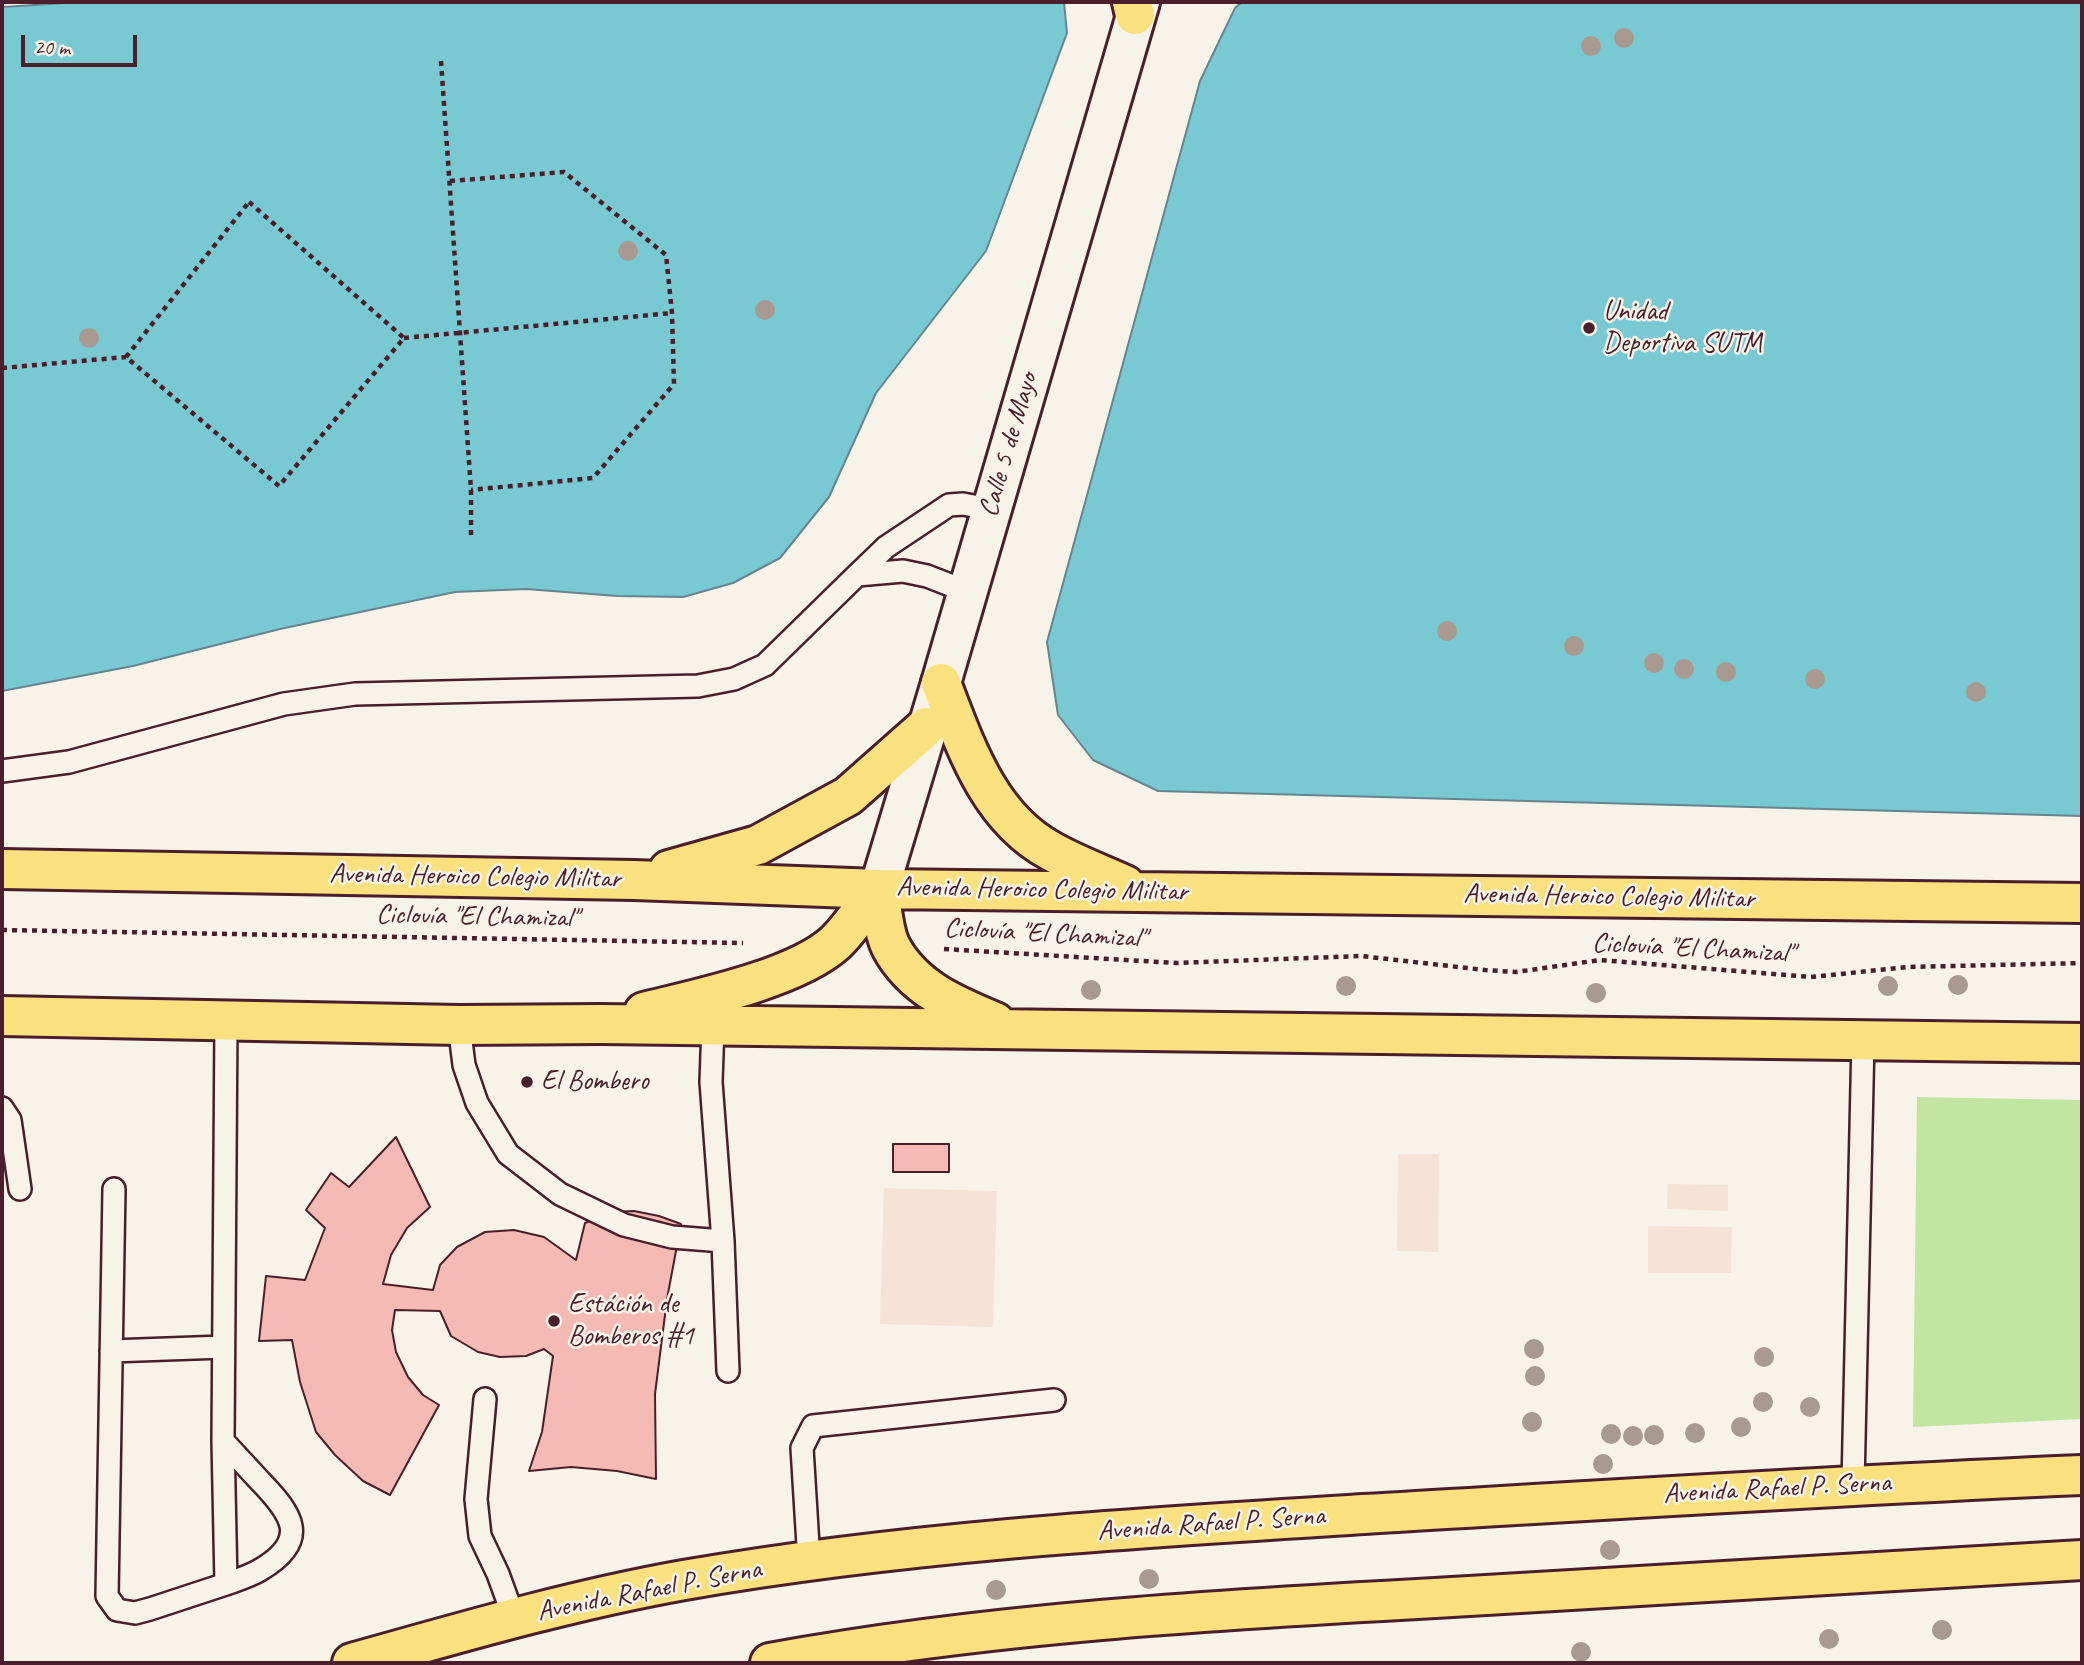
<!DOCTYPE html>
<html>
<head>
<meta charset="utf-8">
<style>
	body { margin:0 }
	#map { position:relative; width:2084px; height:1665px; overflow:hidden; background:#f7f3e8; font-family:Caveat,sans-serif }
	canvas { display:block }
	.frame { position:absolute; inset:0; border:4px solid #4a1f2b; pointer-events:none }
	.scale { position:absolute; left:21px; top:35px; width:116px; height:32px; box-sizing:border-box; border:4px solid #4a1f2b; border-top:0; padding-left:9px; font-size:21px; line-height:24px; white-space:nowrap; color:#4a1f2b; -webkit-text-stroke:5px #f7f3e8; paint-order:stroke }
</style>
</head>
<body>
<div id="map">
<canvas width="2084" height="1665"></canvas>
<div class="frame"></div>
<div class="scale">20 m</div>
</div>
<script>
const c = document.querySelector('canvas').getContext('2d');
c.lineJoin = 'round';
function paint(path, color) { c.fillStyle = color; c.fill(path, 'evenodd'); }
function trace(path, color, width, dash) { c.strokeStyle = color; c.lineWidth = width; c.lineCap = dash ? 'butt' : 'round'; c.setLineDash(dash || []); c.stroke(path); }
function drawText(font, color, halo, rows, align = 'center') {
  c.font = font + ' Caveat,sans-serif'; c.lineWidth = 5; c.setLineDash([]); c.textBaseline = 'middle'; c.strokeStyle = halo; c.fillStyle = color; for (const [text, x, y, turn = 0] of rows) {
    c.save(); c.translate(x, y); c.rotate((+turn || 0) * Math.PI / 180); c.textAlign = isNaN(turn) ? turn : align; if (halo) c.strokeText(text, 0, 0); c.fillText(text, 0, 0); c.restore();
  }
}
paint(new Path2D(`
	M1398,1154H1439L1438,1252L1397,1251Z
	M1668,1184L1728,1185V1211L1667,1209Z
	M884,1188L997,1191L993,1327L880,1324Z
	M1648,1226L1732,1227L1731,1273H1648Z`), '#f7e2d8');
paint(new Path2D(`
	M1917,1097L2082,1100V1419L1913,1427Z`), '#c1e6a1');
const water = new Path2D(`
	M82,2H1064L1067,33L986,251L876,393L829,497L780,558L733,583L683,597L617,596L526,589L455,592L280,629L133,666L2,691V7Z
	M1242,2H2082V816L1158,791L1093,760L1058,715L1047,642L1200,81L1235,8Z`);
paint(water, '#79c9d3');
trace(water, '#668590', 2);
const building = new Path2D(`
	M396,1137L430,1207L407,1228L391,1255L383,1284L433,1290L440,1265L457,1247L485,1232L514,1230L544,1237L576,1260L585,1223L612,1212L634,1211L659,1216L681,1224L667,1299L655,1394L656,1479L617,1471L571,1467L529,1471L542,1432L553,1356L544,1349L526,1356L500,1357L478,1352L451,1336L440,1311L395,1310L392,1330L396,1352L408,1377L423,1395L439,1405L390,1495L363,1481L335,1455L316,1432L300,1382L292,1340L259,1341L266,1276L305,1280L325,1228L306,1210L331,1173L349,1187Z
	M893,1144H949V1172H893Z`);
paint(building, '#f6bab4');
trace(building, '#4a1f2b', 2);
const lane = new Path2D(`
	M857,575L886,547L949,505L963,504L990,509
	M2,771L69,762L284,704L355,694L698,686L734,679L765,665L857,575L903,571L927,576L968,592
	M459,1025L464,1065L477,1103L508,1154L560,1194L624,1225L672,1237L723,1241
	M713,1026L711,1082L723,1241L728,1371
	M2,1108L10,1120L20,1189
	M114,1189L107,1596L117,1610L135,1613L150,1609L226,1584L223,1441L226,1021
	M111,1351L223,1347
	M485,1399L476,1499L480,1536L498,1574L514,1618
	M223,1441C235,1454 248,1468 260,1481C292,1514 311,1540 260,1570C250,1576 237,1580 226,1584
	M1853,1484L1863,1040
	M809,1562L802,1448L813,1426L1054,1400`);
const secondary = new Path2D(`
	M879,889L941,683L1140,2`);
const primary = new Path2D(`
	M1132,2L1135,15
	M941,683C965,745 988,817 1051,851C1074,864 1101,874 1125,885
	M2,869L634,880L879,889L2082,903
	M669,870L758,845L848,796L926,727
	M879,889C882,907 883,931 891,947C913,988 954,1005 995,1022
	M644,1012C696,999 795,979 835,943C851,928 864,906 879,889
	M2,1016L459,1025L601,1024L2082,1043`);
const highway = new Path2D(`
	M352,1663C462,1632 572,1600 684,1580C908,1541 1137,1528 1364,1514C1604,1500 1843,1485 2082,1475
	M770,1663C988,1623 1213,1610 1435,1598C1650,1585 1866,1573 2082,1560`);
trace(lane, '#4a1f2b', 26);
trace(secondary, '#4a1f2b', 44);
trace(primary, '#4a1f2b', 44);
trace(highway, '#4a1f2b', 44);
trace(new Path2D(`
	M441,61L471,490V535
	M450,181L564,172L666,255L672,313L674,384L593,478L471,490
	M249,202L404,338L279,486L126,357Z
	M404,338L672,313
	M2,368L126,357
	M2,930L743,943
	M944,949L1176,963L1361,956L1485,970L1516,972L1600,960L1811,977L1908,967L2082,963`), '#4a1f2b', 4.5, [5, 5]);
trace(lane, '#f7f3e8', 21);
trace(secondary, '#f7f3e8', 38);
trace(primary, '#fae180', 38);
trace(highway, '#fae180', 38);
c.fillStyle = '#a89a90';
for (const [x, y] of [
	[1624,38],
	[1591,46],
	[628,251],
	[765,310],
	[89,338],
	[1447,631],
	[1574,646],
	[1654,663],
	[1684,669],
	[1726,672],
	[1815,679],
	[1976,692],
	[1958,985],
	[1346,986],
	[1888,986],
	[1091,990],
	[1596,993],
	[1534,1349],
	[1764,1357],
	[1535,1376],
	[1763,1402],
	[1810,1407],
	[1532,1422],
	[1741,1427],
	[1695,1433],
	[1611,1434],
	[1654,1435],
	[1633,1436],
	[1603,1464],
	[1610,1550],
	[1149,1579],
	[996,1590],
	[1942,1630],
	[1829,1639],
	[1581,1652]
]) { c.beginPath(); c.arc(x, y, 10, 0, 2 * Math.PI); c.fill(); }
for (const [x, y, r, color] of [
	[1589,328,7,"#4a1f2b"],
	[527,1082,7,"#4a1f2b"],
	[554,1321,7,"#4a1f2b"]
]) { const dot = new Path2D(); dot.arc(x, y, r, 0, 2 * Math.PI); c.fillStyle = color; c.fill(dot); trace(dot, '#f7f3e8', 2.5); }
drawText('28px', '#4a1f2b', '#f7f3e8', [
	["Unidad",1603,312],
	["Deportiva SUTM",1603,344],
	["El Bombero",541,1082],
	["Estáción de",568,1305],
	["Bomberos #1",568,1337]
], 'left');
drawText('28px', '#4a1f2b', '#f7f3e8', [
	["Calle 5 de Mayo",1009,445,-74],
	["Avenida Heroico Colegio Militar",475,877,1],
	["Avenida Heroico Colegio Militar",1042,890,1],
	["Avenida Heroico Colegio Militar",1609,897,1],
	["Ciclovía \"El Chamizal\"",477,917,1],
	["Ciclovía \"El Chamizal\"",1045,934,3],
	["Ciclovía \"El Chamizal\"",1693,949,3],
	["Avenida Rafael P. Serna",1777,1489,-3],
	["Avenida Rafael P. Serna",1211,1524,-4],
	["Avenida Rafael P. Serna",649,1591,-11]
]);
</script>
</body>
</html>
